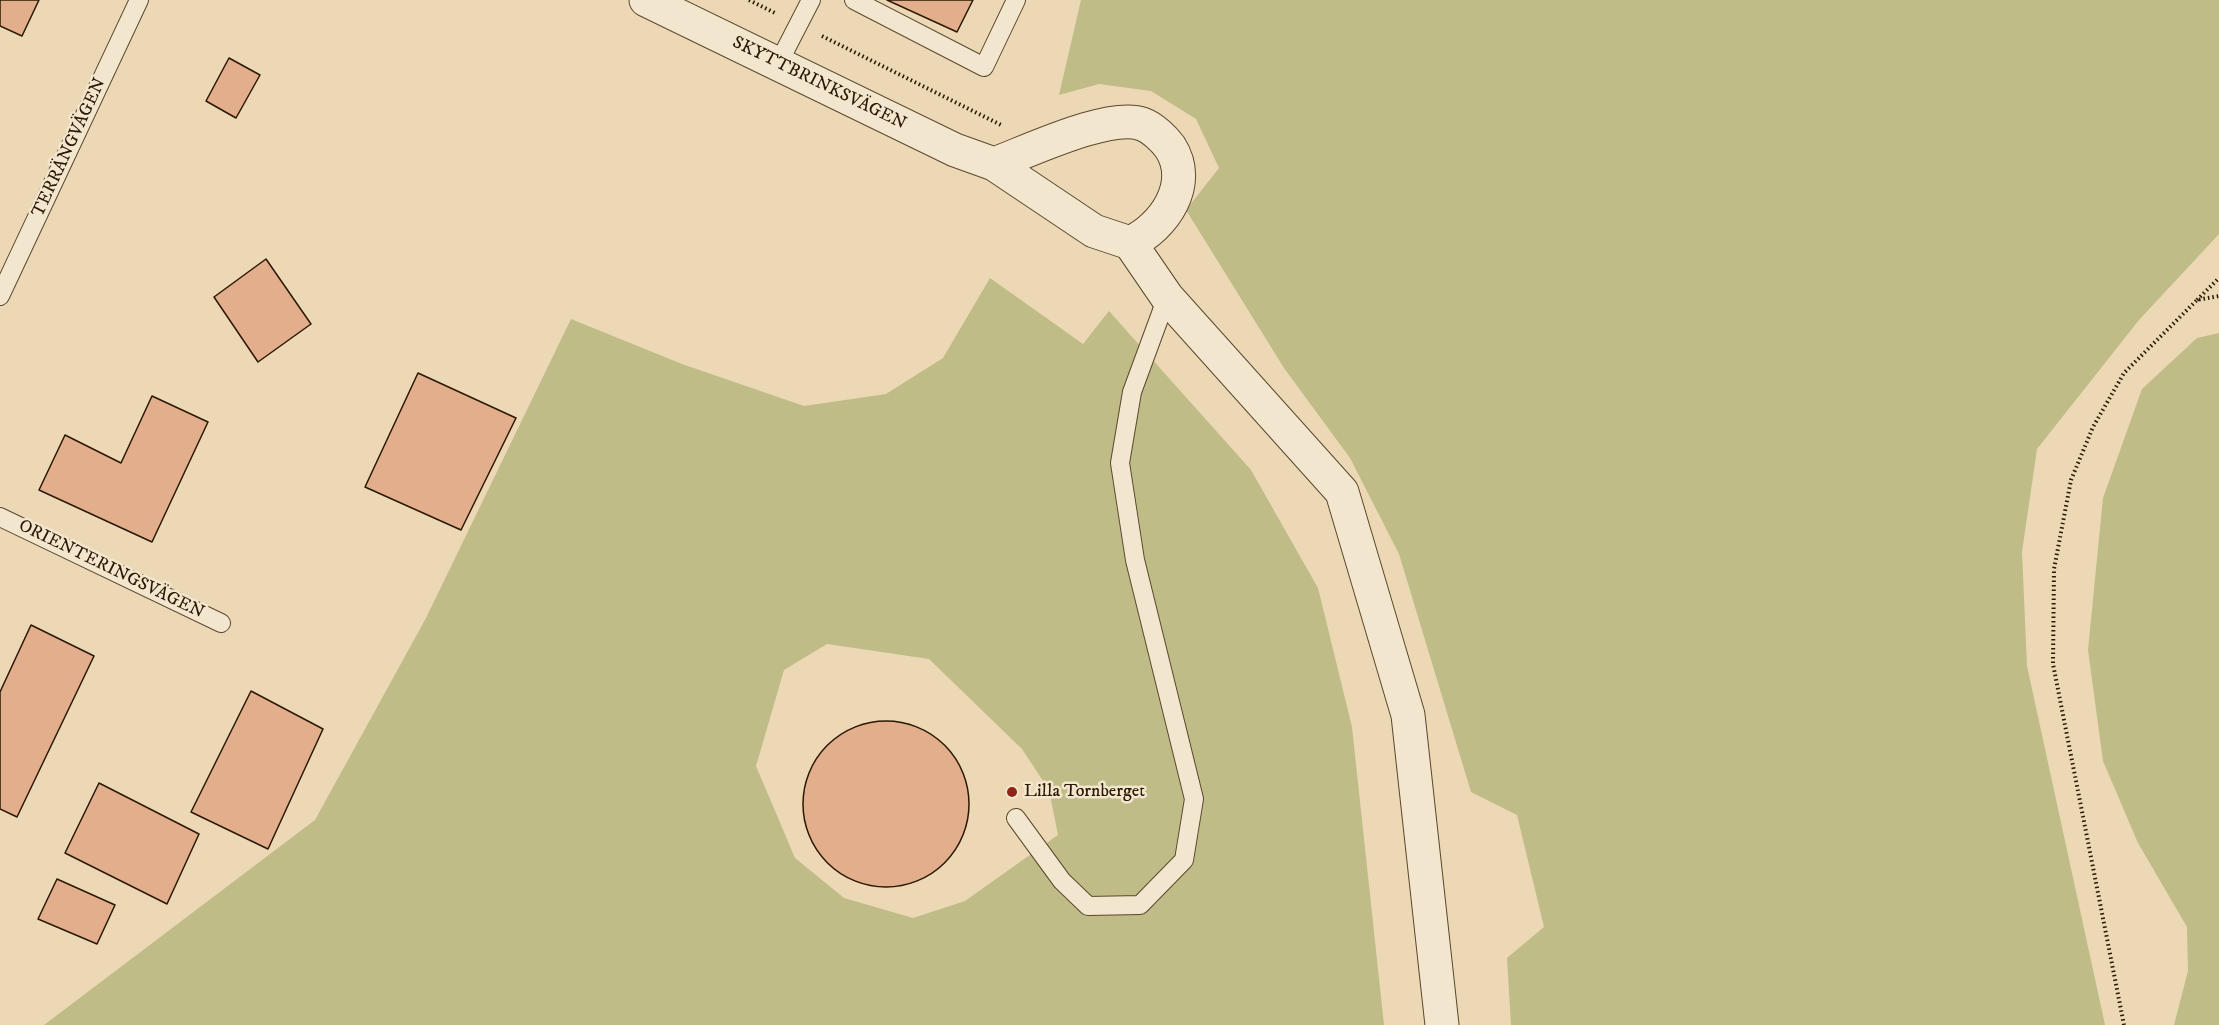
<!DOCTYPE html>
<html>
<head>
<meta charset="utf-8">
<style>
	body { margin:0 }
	canvas { display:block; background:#ecd8b4 }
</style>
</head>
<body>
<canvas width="2219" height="1025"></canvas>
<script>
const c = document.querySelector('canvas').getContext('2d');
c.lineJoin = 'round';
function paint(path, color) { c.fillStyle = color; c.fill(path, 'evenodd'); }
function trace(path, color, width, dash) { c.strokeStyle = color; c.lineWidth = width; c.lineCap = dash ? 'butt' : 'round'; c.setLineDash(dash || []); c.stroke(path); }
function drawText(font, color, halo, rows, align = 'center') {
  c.font = font + ' "IM FELL DW Pica",serif'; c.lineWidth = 5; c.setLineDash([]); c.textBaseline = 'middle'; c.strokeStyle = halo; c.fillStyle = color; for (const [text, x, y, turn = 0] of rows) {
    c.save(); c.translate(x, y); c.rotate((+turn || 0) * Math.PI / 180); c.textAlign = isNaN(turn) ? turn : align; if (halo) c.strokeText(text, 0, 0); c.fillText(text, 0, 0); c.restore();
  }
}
paint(new Path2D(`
	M1081,0H2219V234L2139,320L2037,449L2022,552L2027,666L2105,1025H1511L1507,958L1544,927L1517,815L1471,792L1399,554L1350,458L1284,368L1186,210L1219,168L1196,119L1151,91L1099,84L1059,95Z
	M990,278L1083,344L1109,311L1251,470L1318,588L1352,727L1384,1025H44L315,820L426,618L571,319L682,364L804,406L886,394L943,358ZM827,644L929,659L1022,749L1049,790L1058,835L965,901L913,918L844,898L795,858L756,766L784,670Z
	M2219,333V1025H2174L2188,971L2187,927L2138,843L2103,761L2088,650L2103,498L2142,389L2197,338Z`), '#bfbc88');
const building = new Path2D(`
	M0,0H39L22,36L0,26Z
	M887,0H973L957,32Z
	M229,58L260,75L236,118L206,101Z
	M266,259L311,324L258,362L214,297Z
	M418,373L516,418L461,530L365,487Z
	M152,396L208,422L152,542L39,490L65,435L121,463Z
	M31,625L94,656L17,817L0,809V692Z
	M251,691L323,729L268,849L191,812Z
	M803 804a83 83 0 1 1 166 0a83 83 0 1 1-166 0Z
	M99,783L199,834L167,904L65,853Z
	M57,879L115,905L97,944L38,919Z`);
paint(building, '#e3ae8c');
trace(building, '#2b1803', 1.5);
const service = new Path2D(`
	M854,0L984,67L1016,0
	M778,64L811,0
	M0,296L139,0
	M0,517L221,623
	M1016,818L1062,881L1088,906L1140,905L1184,860L1194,799L1135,560L1120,463L1132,392L1167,297`);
const minor = new Path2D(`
	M646,0L955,150L994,164L1094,231L1130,243C1164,227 1194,184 1170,147C1164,139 1153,128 1142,124C1110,112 1027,152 994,164
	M1130,243L1167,297L1342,492L1408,715L1442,1025`);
trace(service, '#5b482f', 20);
trace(minor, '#5b482f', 35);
trace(new Path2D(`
	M749,0L775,13
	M822,36L1001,125
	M2197,300L2219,278
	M2124,1025L2053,664L2054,569L2071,480L2093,427L2124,373L2197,300L2219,296`), '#2b1803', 4, [1.5, 3]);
trace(service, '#f3e6ce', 18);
trace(minor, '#f3e6ce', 33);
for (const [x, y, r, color] of [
	[1012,792,6,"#8f2418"]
]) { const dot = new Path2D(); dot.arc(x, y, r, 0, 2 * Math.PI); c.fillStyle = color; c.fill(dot); trace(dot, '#f3e6ce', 2); }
drawText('18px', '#2b1803', '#f3e6ce', [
	["SKYTTBRINKSVÄGEN",819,84,26],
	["TERRÄNGVÄGEN",70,148,-65],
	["ORIENTERINGSVÄGEN",111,570,26]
]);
drawText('18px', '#2b1803', '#f3e6ce', [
	["Lilla Tornberget",1024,792]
], 'left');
</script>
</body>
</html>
